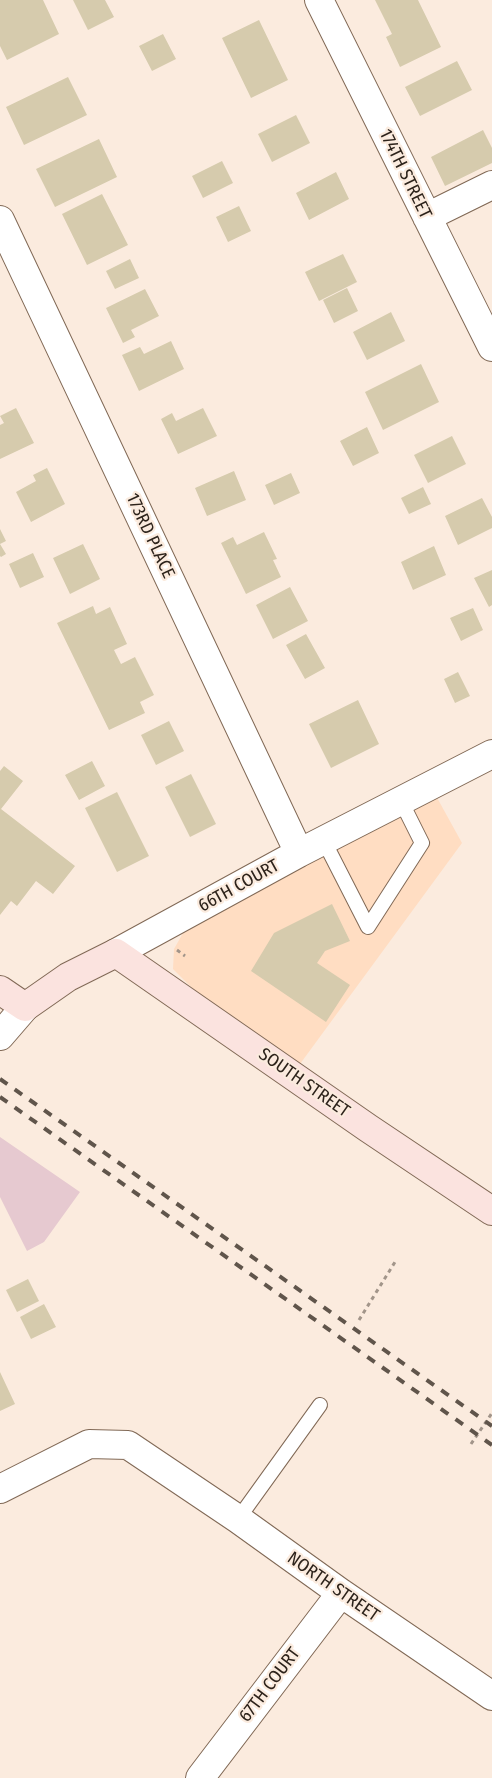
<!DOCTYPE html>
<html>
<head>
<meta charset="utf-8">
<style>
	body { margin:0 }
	canvas { display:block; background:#fbebde }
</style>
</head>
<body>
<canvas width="492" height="1778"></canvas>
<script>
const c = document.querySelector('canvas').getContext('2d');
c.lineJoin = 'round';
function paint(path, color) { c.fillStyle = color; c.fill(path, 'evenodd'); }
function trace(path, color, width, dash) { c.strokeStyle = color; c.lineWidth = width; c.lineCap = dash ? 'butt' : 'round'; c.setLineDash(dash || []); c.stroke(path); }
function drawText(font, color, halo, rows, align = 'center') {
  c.font = font + ' "Fira Sans Condensed",sans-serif'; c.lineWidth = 4.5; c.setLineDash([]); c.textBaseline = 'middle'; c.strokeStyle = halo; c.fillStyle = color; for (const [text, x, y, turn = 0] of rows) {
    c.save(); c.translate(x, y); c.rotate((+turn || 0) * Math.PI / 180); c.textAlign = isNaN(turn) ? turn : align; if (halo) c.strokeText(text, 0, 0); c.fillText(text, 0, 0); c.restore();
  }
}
paint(new Path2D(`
	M435,794L462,843L300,1064L196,992L173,969L174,949L183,933Z`), '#ffddc2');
paint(new Path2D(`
	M0,1137L80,1192L44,1242L27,1251L0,1197Z`), '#e6c9d0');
paint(new Path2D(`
	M0,0H43L59,34L7,60L0,46Z
	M73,0H105L114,17L88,30Z
	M375,0H418L441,47L400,67L386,37L392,34Z
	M259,20L288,80L251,98L222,38Z
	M163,34L176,59L152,71L139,46Z
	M457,61L472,90L420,116L405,87Z
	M68,77L87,115L24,145L6,107Z
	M296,115L310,143L272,162L258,134Z
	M483,130L492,148V163L445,186L431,157Z
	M99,139L117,177L55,207L36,169Z
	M222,161L233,183L203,198L192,176Z
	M336,172L349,199L309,220L296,193Z
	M102,194L128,245L87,265L62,214Z
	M239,206L251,231L228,242L216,217Z
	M343,254L357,282L319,301L305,272Z
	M130,259L139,278L115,289L106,271Z
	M347,288L358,311L334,323L323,300Z
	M145,289L159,316L131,330L135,337L123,343L106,308Z
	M391,312L405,341L367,360L353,332Z
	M171,341L184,369L139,391L122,355L140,347L144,354Z
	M421,364L439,402L383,430L365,392Z
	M16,408L34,443L0,459V425L4,423L0,416Z
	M203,408L217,436L178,454L161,419L172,413L176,421Z
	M367,427L379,453L353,466L340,441Z
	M452,436L466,464L428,483L414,455Z
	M47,468L65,504L31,522L16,492L36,481L33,475Z
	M234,471L246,500L207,516L195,488Z
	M291,473L300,493L274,505L265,485Z
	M423,487L431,504L409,514L401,498Z
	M482,498L492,517V528L458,545L445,516Z
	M0,529L6,541L0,544L6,554L1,557L0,556Z
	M264,532L277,559L273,560L281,577L246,594L221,543L233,537L237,545Z
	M83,544L100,579L70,594L53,558Z
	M434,546L446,575L413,590L401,562Z
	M33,553L44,577L20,588L9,564Z
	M492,570V605L489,607L474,578Z
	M290,587L308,621L273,639L256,605Z
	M93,606L96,614L110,607L127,644L114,650L121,664L135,657L154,695L140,702L145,713L109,730L57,623Z
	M473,608L483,630L461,641L450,618Z
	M306,634L325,668L305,679L286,645Z
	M458,672L470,696L455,703L444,679Z
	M358,700L379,744L331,768L309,724Z
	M169,721L184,751L156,765L141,735Z
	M92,761L105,786L79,800L65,775Z
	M4,766L23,781L1,809L75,866L53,894L36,881L17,906L11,901L0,915V771Z
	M191,774L216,824L190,837L165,787Z
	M117,792L149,856L117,872L85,808Z
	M332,904L350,941L325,951L317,963L350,985L326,1022L251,971L274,933Z
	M28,1279L39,1301L17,1312L6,1290Z
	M44,1304L56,1327L31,1339L20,1317Z
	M0,1372L15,1404L0,1411Z`), '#d6cbad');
const lane = new Path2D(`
	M324,841L368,927L422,843L401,801
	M238,1519L320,1405`);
const street = new Path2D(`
	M319,0L492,347
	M427,217L492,185
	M0,220L299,853
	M116,953L299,853L492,754
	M0,1036L25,1007
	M0,1489L89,1444L128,1445L238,1519L341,1593L492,1696
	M200,1778L341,1593`);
const secondary = new Path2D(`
	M0,990L25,1007L68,977L116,953L368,1128L492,1211`);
trace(lane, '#816956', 16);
trace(street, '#816956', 30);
trace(secondary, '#816956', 30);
trace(new Path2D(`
	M177,950L185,956
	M359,1320L395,1262
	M471,1444L492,1413`), '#a2958a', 3, [4, 4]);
trace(lane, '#fff', 14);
trace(street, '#fff', 28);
trace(secondary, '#fbe3df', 28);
trace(new Path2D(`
	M0,1079L492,1426
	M0,1097L492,1445`), '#60554b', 4, [9, 9]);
drawText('18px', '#2d231b', '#fbebde', [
	["174TH STREET",405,174,64],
	["173RD PLACE",150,536,65],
	["66TH COURT",239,886,-29],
	["SOUTH STREET",304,1083,35],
	["NORTH STREET",333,1587,35],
	["67TH COURT",270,1685,-53]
]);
</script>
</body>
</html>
